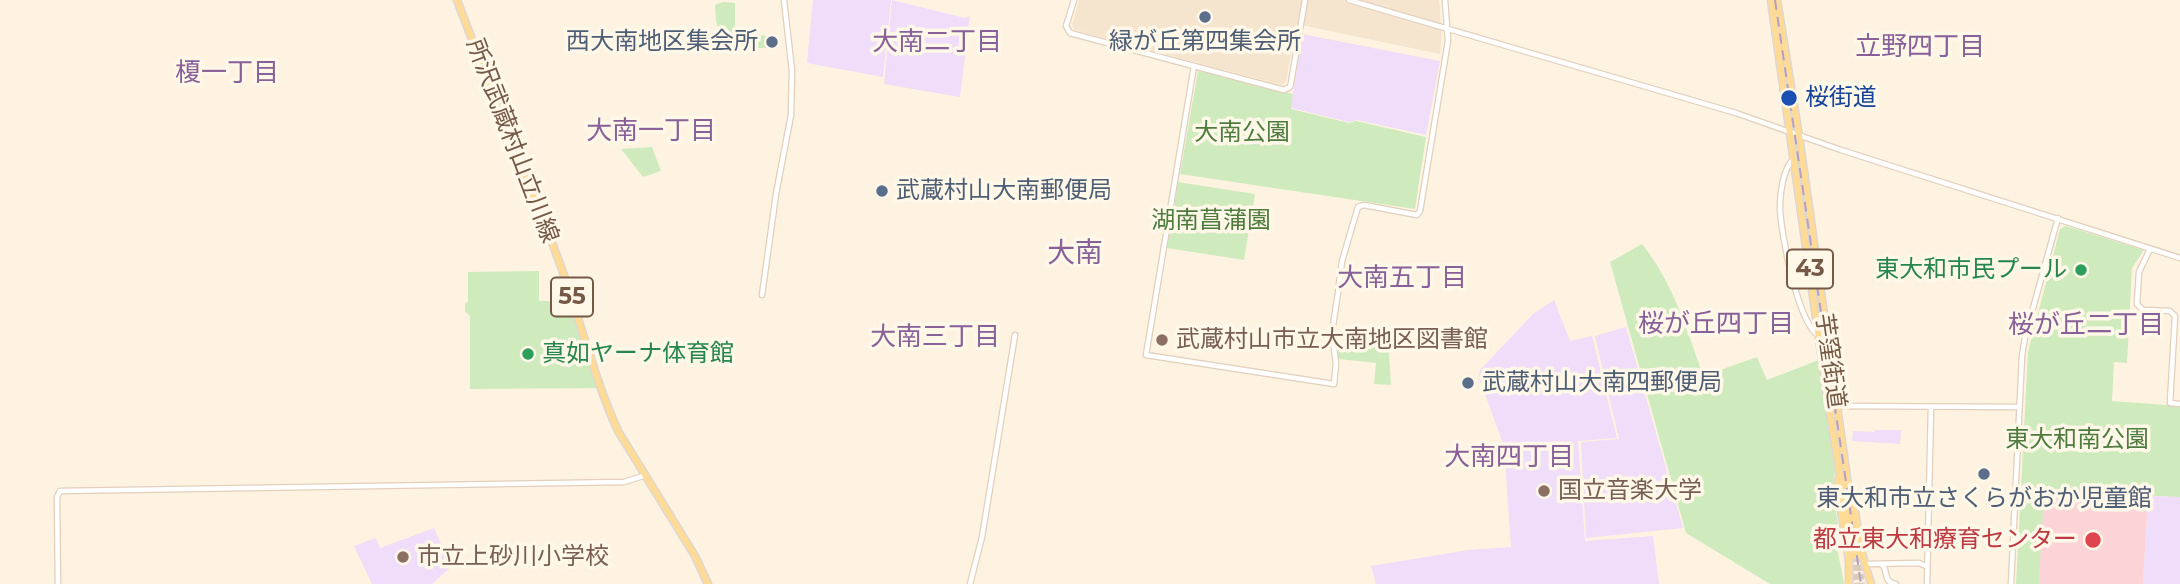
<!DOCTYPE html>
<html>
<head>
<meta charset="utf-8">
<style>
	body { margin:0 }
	canvas { display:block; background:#fdf3e0 }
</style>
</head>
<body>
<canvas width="2180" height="584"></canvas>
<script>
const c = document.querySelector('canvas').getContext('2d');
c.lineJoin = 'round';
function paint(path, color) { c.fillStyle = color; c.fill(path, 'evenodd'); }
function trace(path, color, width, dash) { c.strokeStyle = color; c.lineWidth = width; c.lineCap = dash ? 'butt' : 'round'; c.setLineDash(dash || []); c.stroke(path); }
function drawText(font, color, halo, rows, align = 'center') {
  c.font = font + ' Montserrat,"Noto Sans JP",sans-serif'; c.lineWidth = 7; c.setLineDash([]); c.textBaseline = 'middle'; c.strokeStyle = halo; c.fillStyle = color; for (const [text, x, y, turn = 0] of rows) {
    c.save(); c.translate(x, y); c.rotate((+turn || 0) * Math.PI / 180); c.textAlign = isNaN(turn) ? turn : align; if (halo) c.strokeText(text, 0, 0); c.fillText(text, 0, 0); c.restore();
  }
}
paint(new Path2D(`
	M1079,0H1439L1442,35L1440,54L1296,24L1286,82L1281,85L1075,30L1072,25Z`), '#f5e5ce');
paint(new Path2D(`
	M813,0H891L883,77L807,63Z
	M892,0L965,18L970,16L960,97L884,84Z
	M1302,34L1440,61L1426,135L1357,120L1349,122L1291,108Z
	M1554,300L1570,341L1592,336L1617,438L1578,441L1585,541L1653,536L1659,584H1376L1371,566L1468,550L1511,547L1504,446L1479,378L1480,370L1533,314Z
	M1626,327L1683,528L1586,538L1581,442L1619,439L1595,336Z
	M1875,430H1901L1900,444L1852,441L1853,431L1874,432Z
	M2148,496L2180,497V584H2143Z
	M434,528L451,567L432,584H372L354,546L376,538L380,548Z`), '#f0ddf9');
paint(new Path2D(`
	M2043,491L2148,496L2143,584H2039Z`), '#fcd3d6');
paint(new Path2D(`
	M723,2L735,3V31L767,36L768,48H738L706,54L707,51L724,46L716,21L715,5Z
	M1198,71L1293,94L1291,109L1349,123L1356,121L1426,137L1415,209L1180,174Z
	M652,147L661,171L643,177L621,149Z
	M1178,182L1255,194L1244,260L1167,248Z
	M2066,226L2144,250L2132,268L2127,363L2114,362L2112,401L2180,406V497L2044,491L2039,584H2016L2028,352L2060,229Z
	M1642,244C1672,281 1688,331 1703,376L1757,357L1767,380L1819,360L1835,472L1832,487L1838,524L1833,526L1844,584H1770L1686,533L1610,262Z
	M539,271V301H565V312L576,320L597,388L470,389V316L465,311V304L468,301V272Z
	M1334,342L1348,345L1356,342L1393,346L1389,353L1391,385L1374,384L1376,363L1339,359Z`), '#cfebbe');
trace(new Path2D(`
	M1853,556L1857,584
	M1858,556L1862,584`), '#dbccba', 6, [6, 3]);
const tertiary = new Path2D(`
	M1074,0L1066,26L1070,33L1284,90L1290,87L1291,83L1305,0
	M1349,0L1736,113L1841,150L2180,258
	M1194,66L1146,355L1334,384L1336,364L1332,332L1338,293L1342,261L1358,207L1364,205L1417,215L1420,211L1448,41L1445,0
	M1794,158C1783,169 1780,192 1780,209C1781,234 1798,324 1819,336
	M2150,249L2139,272L2137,304L2143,310L2170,311L2175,316L2170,403L2180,404
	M762,295L776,194L791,115L792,71L784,0
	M1835,406L2019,407
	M1866,564L1919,563L1926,566
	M1881,564L1884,567C1888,576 1884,582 1896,584
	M58,584L57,497L60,491L624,482L646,475
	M970,584L982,537L1015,335
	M1927,584L1931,407
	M2011,584L2022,356L2025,337L2058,218`);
const primary = new Path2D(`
	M457,0C490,88 527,175 560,264C580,319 594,378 618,431L695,556L708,584
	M1771,0L1826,388L1853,556
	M1777,0L1799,136L1858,556
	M1839,477L1837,485L1849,561V584
	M1852,492L1861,550L1871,584`);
trace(tertiary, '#e2cfbc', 7);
trace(primary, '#ded7d3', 9);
trace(tertiary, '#fff', 4.5);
trace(primary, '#ffdb96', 6);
trace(new Path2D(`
	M1775,0L1861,584`), '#b69fc7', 2, [10, 7]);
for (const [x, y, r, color] of [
	[1205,17,7,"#5c6f8a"],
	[772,42,7,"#5c6f8a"],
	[1789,98,9,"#1a4fb4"],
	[882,191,7,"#5c6f8a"],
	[2081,270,7,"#2e9e5b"],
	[1162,340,7,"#8d6e63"],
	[528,354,7,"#2e9e5b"],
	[1468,383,7,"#5c6f8a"],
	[1984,474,7,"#5c6f8a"],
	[1544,491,7,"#8d6e63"],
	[2093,540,9,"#e0444e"],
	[403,557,7,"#8d6e63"]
]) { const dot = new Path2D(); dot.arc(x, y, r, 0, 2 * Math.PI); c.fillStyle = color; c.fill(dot); trace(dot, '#fff7e8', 2.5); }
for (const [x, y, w] of [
	[1810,269,46],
	[572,297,42]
]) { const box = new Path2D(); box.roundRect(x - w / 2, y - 19.5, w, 39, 5); c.fillStyle = '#fff7e8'; c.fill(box); trace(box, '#755946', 2); }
drawText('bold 23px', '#755946', null, [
	["43",1810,269],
	["55",572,297]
]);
drawText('24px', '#4e5e75', '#fff7e8', [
	["西大南地区集会所",758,42,"right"],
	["緑が丘第四集会所",1205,42],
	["武蔵村山大南郵便局",896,191,"left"],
	["武蔵村山大南四郵便局",1482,383,"left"],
	["東大和市立さくらがおか児童館",1984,499]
]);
drawText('24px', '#164399', '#fff7e8', [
	["桜街道",1805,98]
], 'left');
drawText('24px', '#4e7c3e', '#fff7e8', [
	["大南公園",1242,133],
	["湖南菖蒲園",1211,221],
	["東大和南公園",2077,440]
]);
drawText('24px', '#755946', '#fff7e8', [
	["所沢武蔵村山立川線",512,141,69],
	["芋窪街道",1830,361,82]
]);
drawText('24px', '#27864d', '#fff7e8', [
	["東大和市民プール",2067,270],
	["真如ヤーナ体育館",542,354,"left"]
], 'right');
drawText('24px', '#785e54', '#fff7e8', [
	["武蔵村山市立大南地区図書館",1176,340],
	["国立音楽大学",1558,491],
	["市立上砂川小学校",417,557]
], 'left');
drawText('24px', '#be3a42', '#fff7e8', [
	["都立東大和療育センター",2077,540]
], 'right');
drawText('26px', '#886199', '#fff7e8', [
	["大南二丁目",937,42],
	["立野四丁目",1920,47],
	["榎一丁目",227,73],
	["大南一丁目",651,131],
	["大南五丁目",1402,278],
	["桜が丘四丁目",1716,324],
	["桜が丘二丁目",2086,325],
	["大南三丁目",935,337],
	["大南四丁目",1509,457]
]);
drawText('28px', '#886199', '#fff7e8', [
	["大南",1075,254]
]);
</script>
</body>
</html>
